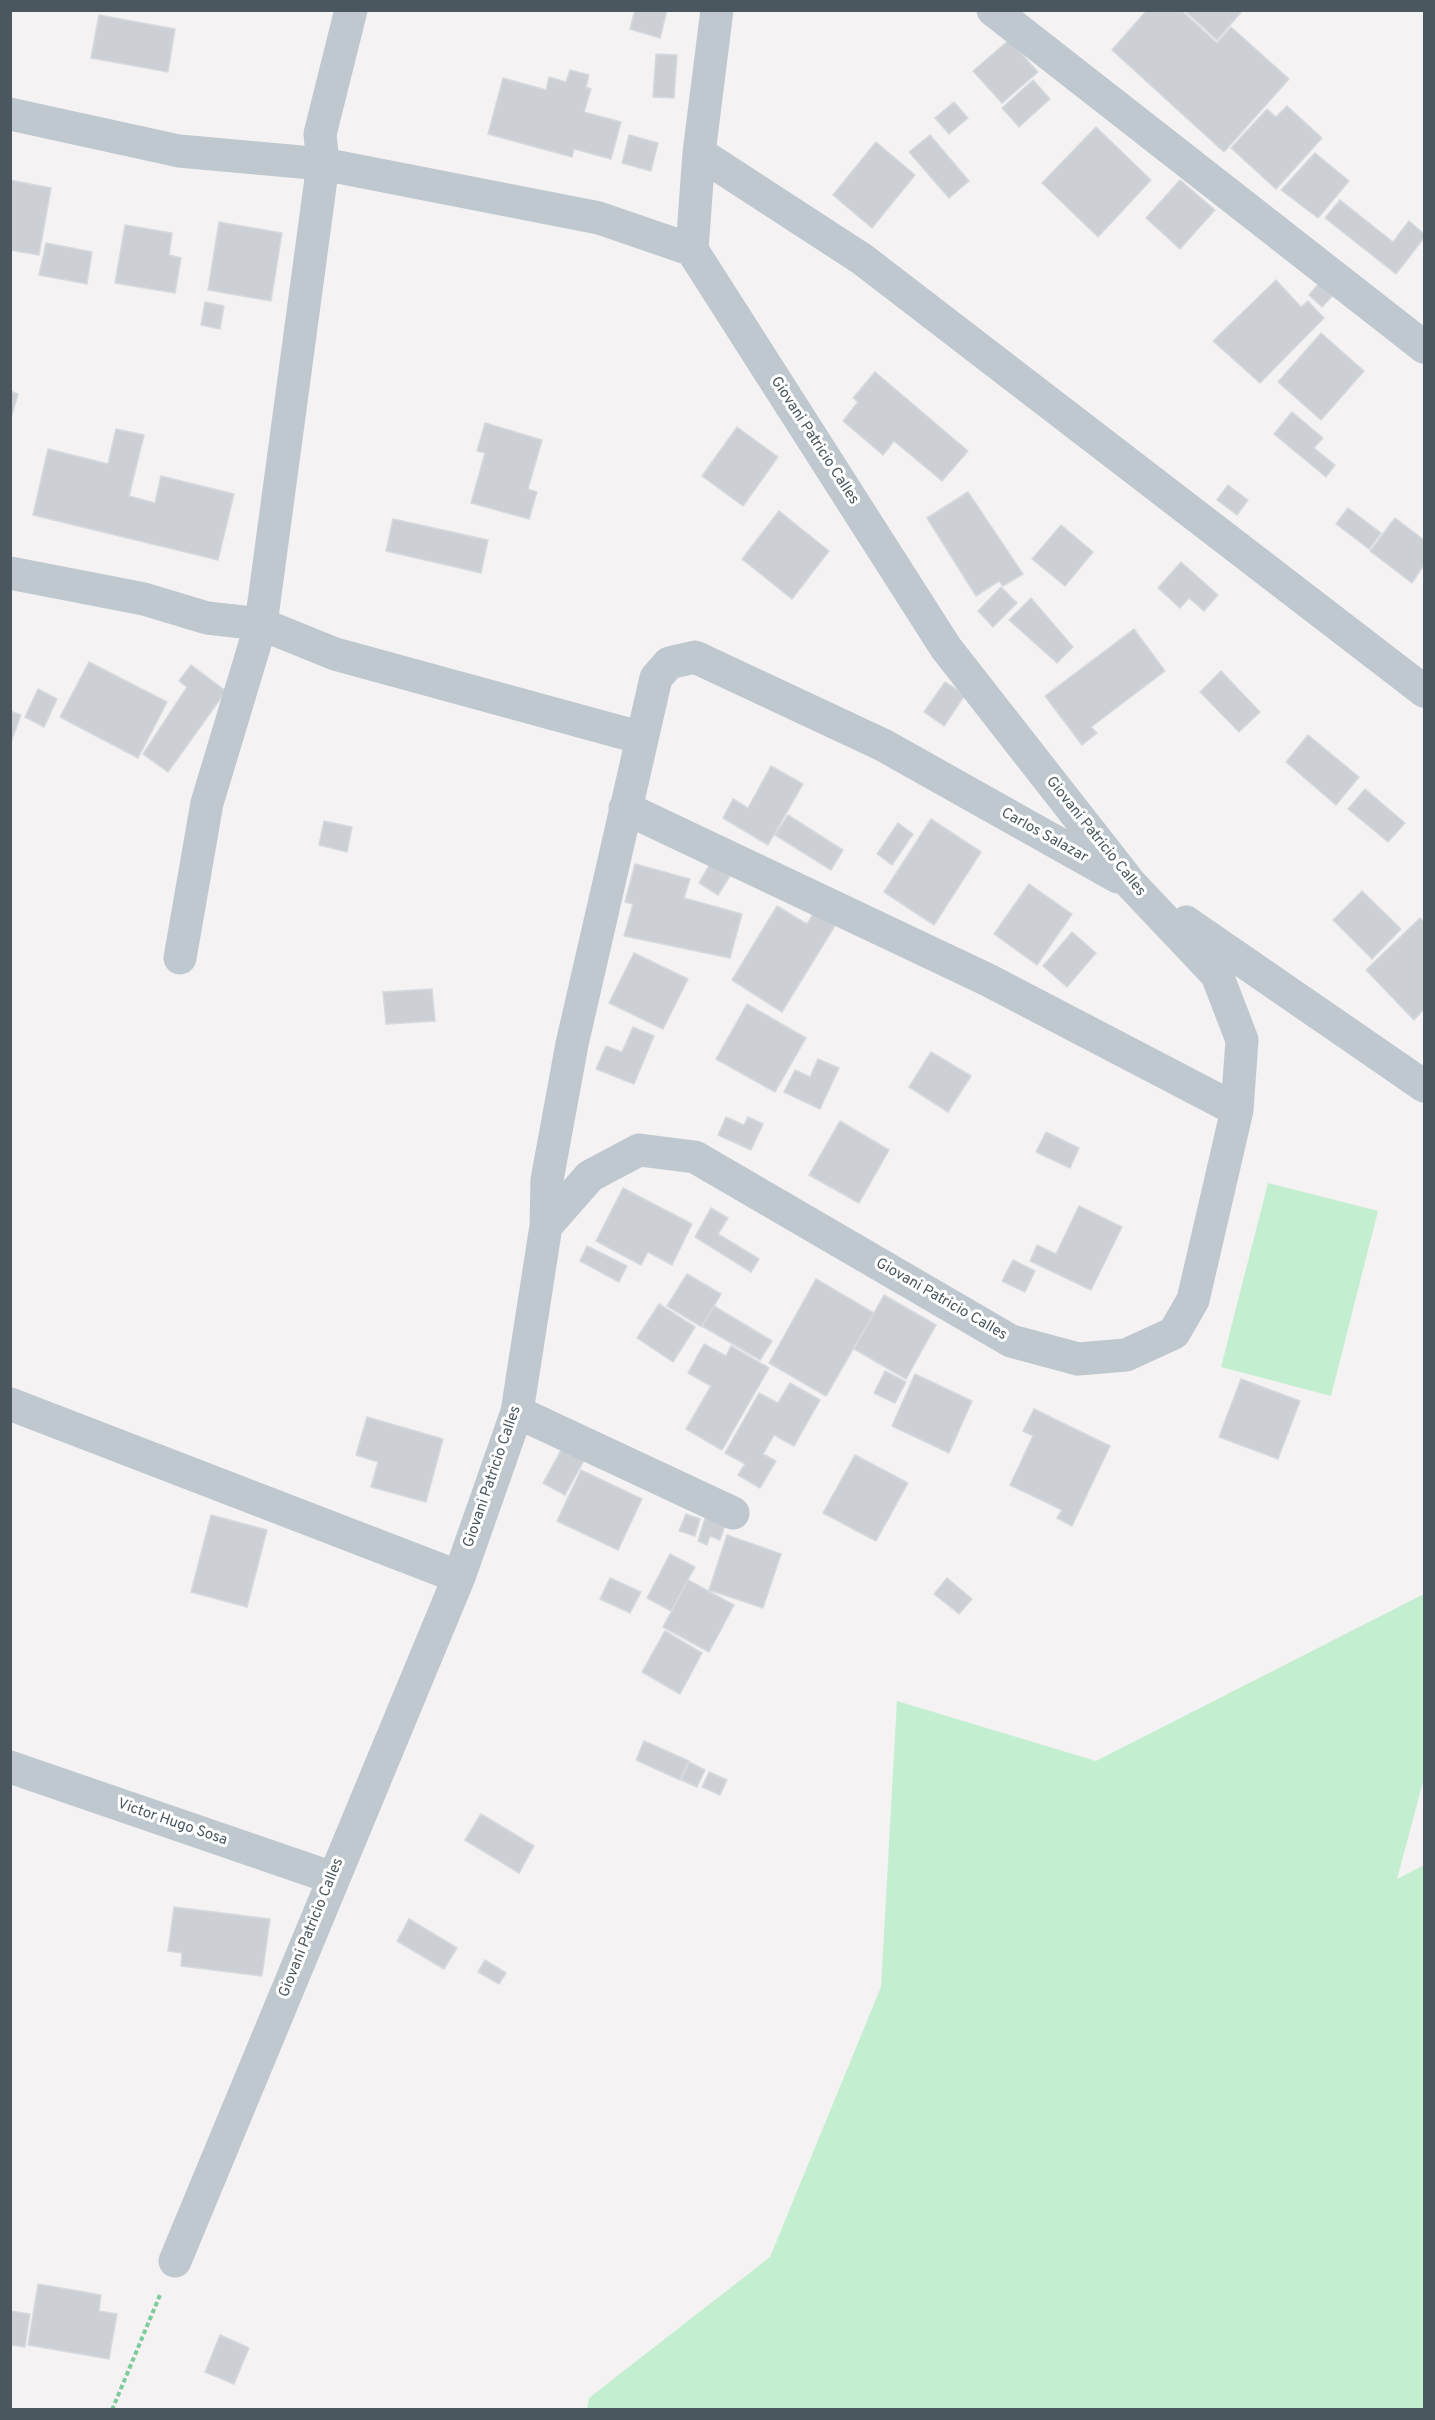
<!DOCTYPE html>
<html>
<head>
<meta charset="utf-8">
<style>
	body { margin:0 }
	#map { position:relative; width:1435px; height:2420px; overflow:hidden; background:#f4f2f2; font-family:Overpass,sans-serif }
	canvas { display:block }
	.frame { position:absolute; inset:0; border:12px solid #4a575f; pointer-events:none }
</style>
</head>
<body>
<div id="map">
<canvas width="1435" height="2420"></canvas>
<div class="frame"></div>
</div>
<script>
const c = document.querySelector('canvas').getContext('2d');
c.lineJoin = 'round';
function paint(path, color) { c.fillStyle = color; c.fill(path, 'evenodd'); }
function trace(path, color, width, dash) { c.strokeStyle = color; c.lineWidth = width; c.lineCap = dash ? 'butt' : 'round'; c.setLineDash(dash || []); c.stroke(path); }
function drawText(font, color, halo, rows, align = 'center') {
  c.font = font + ' Overpass,sans-serif'; c.lineWidth = 6; c.setLineDash([]); c.textBaseline = 'middle'; c.strokeStyle = halo; c.fillStyle = color; for (const [text, x, y, turn = 0] of rows) {
    c.save(); c.translate(x, y); c.rotate((+turn || 0) * Math.PI / 180); c.textAlign = isNaN(turn) ? turn : align; if (halo) c.strokeText(text, 0, 0); c.fillText(text, 0, 0); c.restore();
  }
}
paint(new Path2D(`
	M1268,1183L1378,1211L1331,1396L1221,1367Z
	M1424,1594V1778L1397,1879L1424,1865V2409H587L589,2398L770,2257L881,1987L897,1701L1096,1761Z`), '#c3efd0');
const building = new Path2D(`
	M635,10H667L660,38L630,29Z
	M1147,10H1181L1217,43L1231,27L1289,79L1224,152L1112,50Z
	M1184,10H1243L1217,40Z
	M99,15L175,29L168,72L91,58Z
	M1009,40L1038,72L1002,103L973,71Z
	M656,54L677,55L674,98L653,97Z
	M570,70L589,75L586,87L591,89L584,112L621,122L611,159L574,149L572,157L488,134L503,78L546,90L549,77L566,82Z
	M1033,80L1050,99L1019,127L1002,108Z
	M954,102L968,118L949,134L935,118Z
	M1287,106L1322,138L1276,189L1231,148L1267,109L1276,117Z
	M1096,127L1151,180L1098,237L1042,183Z
	M629,135L658,143L651,171L622,163Z
	M930,135L969,181L949,198L909,152Z
	M876,142L915,175L872,228L833,195Z
	M1315,153L1349,181L1318,218L1281,190Z
	M10,180L51,188L39,255L10,250Z
	M1180,180L1215,210L1180,249L1146,218Z
	M1340,200L1393,242L1409,221L1424,234V238L1396,274L1325,218Z
	M219,222L282,233L271,301L208,290Z
	M125,225L172,233L169,255L181,258L175,293L115,283Z
	M46,243L92,252L87,284L39,275Z
	M1276,280L1301,307L1308,301L1324,318L1260,383L1213,341Z
	M1320,282L1334,294L1322,307L1309,295Z
	M205,302L224,306L220,329L201,325Z
	M1321,333L1364,371L1321,420L1278,382Z
	M875,372L968,451L942,481L894,441L883,455L843,421L858,402L853,398Z
	M10,391L18,394L10,421Z
	M1292,412L1323,438L1314,448L1335,465L1326,477L1274,434Z
	M485,423L542,440L528,489L537,492L529,519L471,503L485,453L477,451Z
	M737,427L778,457L743,506L702,476Z
	M116,429L144,435L129,496L155,503L161,476L234,494L218,560L33,515L48,449L108,464Z
	M1228,485L1248,500L1237,515L1217,500Z
	M968,492L1023,574L1003,586L999,581L976,596L927,518Z
	M1348,508L1381,533L1369,549L1336,524Z
	M779,511L829,551L792,599L742,559Z
	M1395,518L1424,540V565L1412,583L1370,551Z
	M393,519L488,540L481,573L386,551Z
	M1061,525L1093,552L1065,586L1032,559Z
	M1181,562L1218,595L1204,611L1189,598L1180,608L1158,588Z
	M1001,587L1017,603L993,627L978,611Z
	M1031,598L1073,647L1057,663L1009,620Z
	M1134,629L1165,671L1091,727L1097,733L1082,745L1045,696Z
	M89,662L167,702L138,758L60,717Z
	M191,665L226,691L168,772L143,754L187,687L179,681Z
	M1221,671L1260,712L1239,732L1200,692Z
	M945,682L965,695L944,726L924,712Z
	M38,689L57,699L44,727L25,717Z
	M10,711L21,715L10,745Z
	M1308,735L1359,777L1336,805L1286,762Z
	M771,766L803,784L768,845L723,818L733,799L748,808Z
	M1365,789L1405,823L1388,842L1348,809Z
	M788,815L843,850L831,870L775,835Z
	M931,819L981,852L934,925L884,892Z
	M324,821L352,827L347,852L319,845Z
	M898,823L913,834L892,865L877,854Z
	M635,864L690,879L684,898L742,914L730,958L624,936L633,904L625,902Z
	M710,864L730,876L718,895L699,883Z
	M1029,884L1072,914L1037,965L994,934Z
	M1362,891L1401,929L1372,959L1333,920Z
	M777,906L807,924L815,911L836,924L782,1012L732,980Z
	M1420,918L1424,922V1009L1414,1020L1366,970Z
	M1072,932L1096,953L1067,987L1043,966Z
	M634,953L688,979L663,1029L609,1003Z
	M432,989L435,1021L386,1024L383,992Z
	M747,1004L806,1038L775,1092L716,1059Z
	M633,1027L654,1036L634,1084L596,1069L606,1046L622,1052Z
	M931,1052L971,1076L948,1112L909,1087Z
	M818,1059L839,1068L820,1109L784,1092L795,1070L810,1077Z
	M726,1117L744,1125L748,1117L763,1124L751,1150L718,1135Z
	M840,1121L889,1150L859,1203L809,1175Z
	M1046,1132L1079,1148L1070,1168L1036,1152Z
	M623,1188L692,1224L672,1265L648,1252L641,1265L596,1241Z
	M1079,1206L1122,1227L1091,1290L1030,1261L1037,1245L1056,1254Z
	M711,1208L728,1218L718,1234L759,1259L751,1272L695,1237Z
	M587,1246L627,1266L619,1282L580,1261Z
	M1013,1260L1035,1271L1025,1292L1002,1281Z
	M687,1274L721,1294L702,1327L667,1306Z
	M816,1279L874,1313L826,1396L769,1363Z
	M884,1295L936,1325L906,1379L854,1349Z
	M659,1304L695,1327L673,1362L637,1338Z
	M714,1306L772,1341L760,1360L702,1326Z
	M704,1344L726,1356L731,1346L769,1368L722,1450L686,1429L711,1386L688,1373Z
	M885,1371L906,1382L895,1403L874,1393Z
	M915,1374L972,1401L949,1453L892,1426Z
	M1241,1379L1300,1401L1278,1459L1219,1437Z
	M790,1383L820,1400L794,1446L774,1435L763,1454L776,1461L760,1488L738,1475L745,1464L725,1453L759,1393L778,1403Z
	M1034,1409L1110,1446L1072,1526L1057,1518L1062,1510L1010,1485L1033,1436L1023,1431Z
	M367,1417L443,1439L426,1502L371,1487L378,1462L356,1455Z
	M565,1443L587,1455L565,1495L543,1483Z
	M855,1455L908,1483L876,1541L823,1513Z
	M581,1470L642,1499L618,1550L557,1521Z
	M707,1512L727,1519L720,1540L710,1536L707,1545L698,1541Z
	M686,1514L700,1519L695,1536L679,1531Z
	M211,1515L267,1530L247,1607L191,1592Z
	M727,1535L781,1554L763,1608L709,1590Z
	M670,1554L695,1567L671,1611L647,1598Z
	M610,1578L641,1592L630,1613L600,1599Z
	M947,1578L972,1599L959,1614L934,1594Z
	M688,1580L734,1605L709,1652L663,1627Z
	M665,1631L702,1653L680,1694L642,1672Z
	M644,1741L689,1761L680,1780L636,1760Z
	M689,1762L705,1770L697,1787L681,1780Z
	M709,1772L727,1780L720,1795L702,1787Z
	M481,1814L534,1846L519,1873L465,1840Z
	M174,1907L270,1919L262,1976L181,1966L182,1953L168,1951Z
	M409,1919L457,1948L444,1969L397,1941Z
	M485,1960L506,1973L499,1984L478,1972Z
	M38,2284L101,2295L99,2311L117,2314L109,2359L28,2345Z
	M10,2311L30,2314L25,2347L10,2345Z
	M220,2335L249,2348L234,2384L205,2372Z`);
paint(building, '#ccd0d4');
trace(building, '#d6d9dd', 1.5);
trace(new Path2D(`
	M112,2410L160,2295`), '#7ccc9c', 4, [4.5, 3]);
trace(new Path2D(`
	M993,10L1424,347
	M10,114L179,151L323,164L599,218L692,250
	M699,153L862,259L1424,691
	M10,573L144,599L207,618L261,624L335,654L642,738
	M625,808L988,980L1237,1110
	M1186,922L1424,1086
	M180,958L207,803L261,624L323,164L320,134L351,10
	M546,1226L547,1180L572,1044L656,678L669,663L695,657L883,745L1118,877
	M10,1404L459,1577
	M517,1412L733,1513
	M10,1767L333,1878
	M175,2261L459,1577L517,1412L546,1226L590,1176L639,1150L695,1157L1011,1341L1078,1359L1126,1355L1174,1333L1193,1300L1237,1110L1242,1040L1217,975L1130,883L946,648L692,250L699,153L717,10`), '#bec8ce', 33);
drawText('15px', '#4a575f', '#fff', [
	["Giovani Patricio Calles",814,441,57],
	["Carlos Salazar",1044,836,29],
	["Giovani Patricio Calles",1095,837,51],
	["Giovani Patricio Calles",941,1300,30],
	["Giovani Patricio Calles",493,1477,-71],
	["Victor Hugo Sosa",172,1823,19],
	["Giovani Patricio Calles",312,1928,-68]
]);
</script>
</body>
</html>
